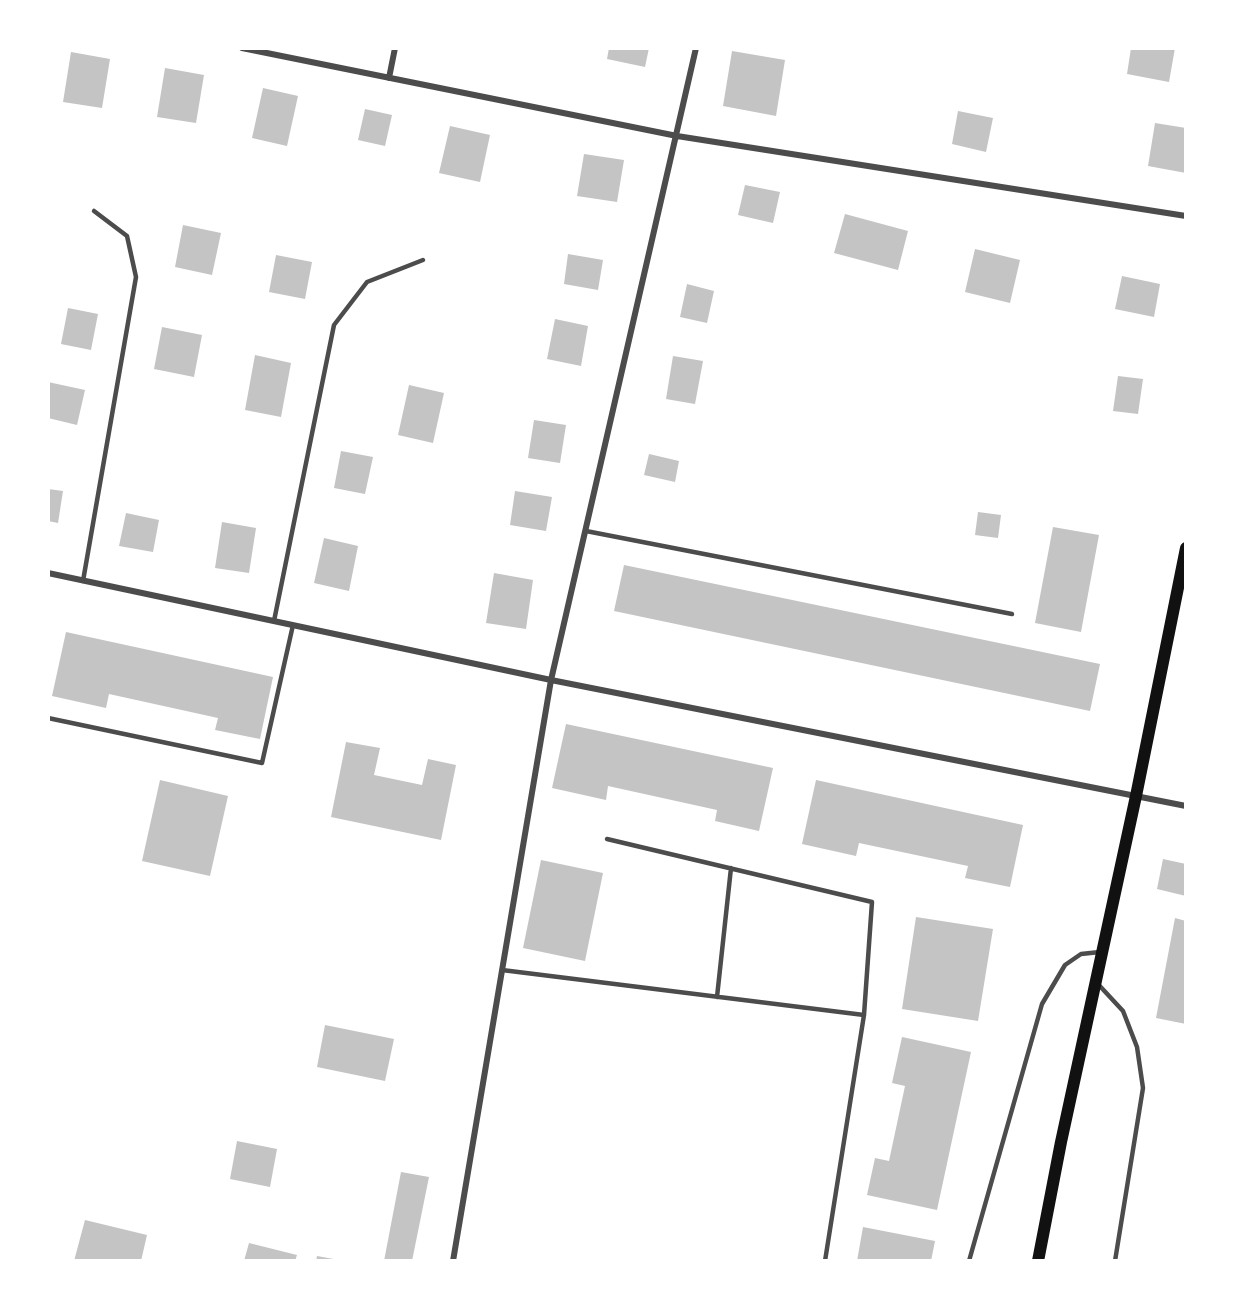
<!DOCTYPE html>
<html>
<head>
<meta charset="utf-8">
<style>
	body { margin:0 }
	#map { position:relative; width:1234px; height:1309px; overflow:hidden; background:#fff; font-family:"PT Serif",serif }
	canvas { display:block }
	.frame { position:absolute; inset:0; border:50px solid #fff; pointer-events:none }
</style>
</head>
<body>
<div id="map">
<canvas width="1234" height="1309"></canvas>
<div class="frame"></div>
</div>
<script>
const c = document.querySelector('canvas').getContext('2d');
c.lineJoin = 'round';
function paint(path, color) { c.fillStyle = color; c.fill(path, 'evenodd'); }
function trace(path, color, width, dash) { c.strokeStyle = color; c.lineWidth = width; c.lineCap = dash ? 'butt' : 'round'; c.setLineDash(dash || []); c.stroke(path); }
paint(new Path2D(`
	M609,48H649L645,67L607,59Z
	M1131,48H1175L1169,82L1127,74Z
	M732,51L785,60L776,116L723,106Z
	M71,52L110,59L102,108L63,102Z
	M165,68L204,75L196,123L157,117Z
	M263,88L298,96L287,146L252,138Z
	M365,109L392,115L385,146L358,140Z
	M958,111L993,118L986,152L952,144Z
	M1155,123L1186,128V173L1148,166Z
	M450,126L490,135L480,182L439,173Z
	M584,154L624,160L617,202L577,196Z
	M745,185L780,192L773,223L738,215Z
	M845,214L908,231L898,270L834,253Z
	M183,225L221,233L212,275L175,267Z
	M975,249L1020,260L1010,303L965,292Z
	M568,254L603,260L598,290L564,284Z
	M276,255L312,262L305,299L269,292Z
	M1122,276L1160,284L1154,317L1115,309Z
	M687,284L714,291L707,323L680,317Z
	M68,308L98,314L91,350L61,344Z
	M555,319L588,326L581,366L547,359Z
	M162,327L202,335L194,377L154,369Z
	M255,355L291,363L281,417L245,410Z
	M673,356L703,361L695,404L666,399Z
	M1118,376L1143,379L1138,414L1113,411Z
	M48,382L85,390L77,425L48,418Z
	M409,385L444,393L433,443L398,435Z
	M534,420L566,425L560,463L528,458Z
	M341,451L373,457L365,494L334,488Z
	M649,454L679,461L675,482L644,475Z
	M48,489L63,491L58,523L48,521Z
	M515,491L552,497L546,531L510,525Z
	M978,512L1001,515L998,538L975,535Z
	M126,513L159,520L153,552L119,546Z
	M222,522L256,528L249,573L215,568Z
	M1053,527L1099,535L1081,632L1035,623Z
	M324,538L358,546L349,591L314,583Z
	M624,565L1100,664L1090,711L614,611Z
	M494,573L533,580L526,629L486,623Z
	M66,632L273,677L260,739L215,730L218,718L109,694L106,708L52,696Z
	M566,724L773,768L759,831L715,821L717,810L608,786L606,800L552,788Z
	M346,742L380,748L374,775L422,785L428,759L456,765L441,840L331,817Z
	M160,780L228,796L210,876L142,861Z
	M816,780L1023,825L1010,887L965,878L968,866L859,843L856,856L802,844Z
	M1163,859L1186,864V896L1157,889Z
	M541,860L603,873L585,961L523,948Z
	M916,917L993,929L978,1021L902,1009Z
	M1175,918L1186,921V1024L1156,1018Z
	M325,1025L394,1039L385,1081L317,1067Z
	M902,1037L971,1052L937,1210L867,1195L875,1158L889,1161L905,1086L892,1083Z
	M237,1141L277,1149L270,1187L230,1179Z
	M401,1172L429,1177L412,1261H384Z
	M85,1220L147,1235L141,1261H74Z
	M863,1227L935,1241L931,1261H857Z
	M249,1243L297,1255L295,1261H244Z
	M317,1256L339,1260V1261H316Z`), '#c4c4c4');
trace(new Path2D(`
	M586,531L1012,614
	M83,581L136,277L127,236L94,211
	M274,621L334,325L367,282L423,260
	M48,718L262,763L293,625
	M607,839L872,902L864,1015
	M502,970L864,1015L825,1261
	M1097,983L1123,1011L1137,1047L1143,1088L1115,1261
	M717,997L731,868
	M969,1261L1042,1004L1065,965L1081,954L1100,952`), '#4c4c4c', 4.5);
trace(new Path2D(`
	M242,48L677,136L1186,216
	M389,78L395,48
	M48,573L551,680L1186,806
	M453,1261L551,680L696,48`), '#4c4c4c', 6);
trace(new Path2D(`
	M1038,1261L1061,1142L1136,796L1186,548`), '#111', 12);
</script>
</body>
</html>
